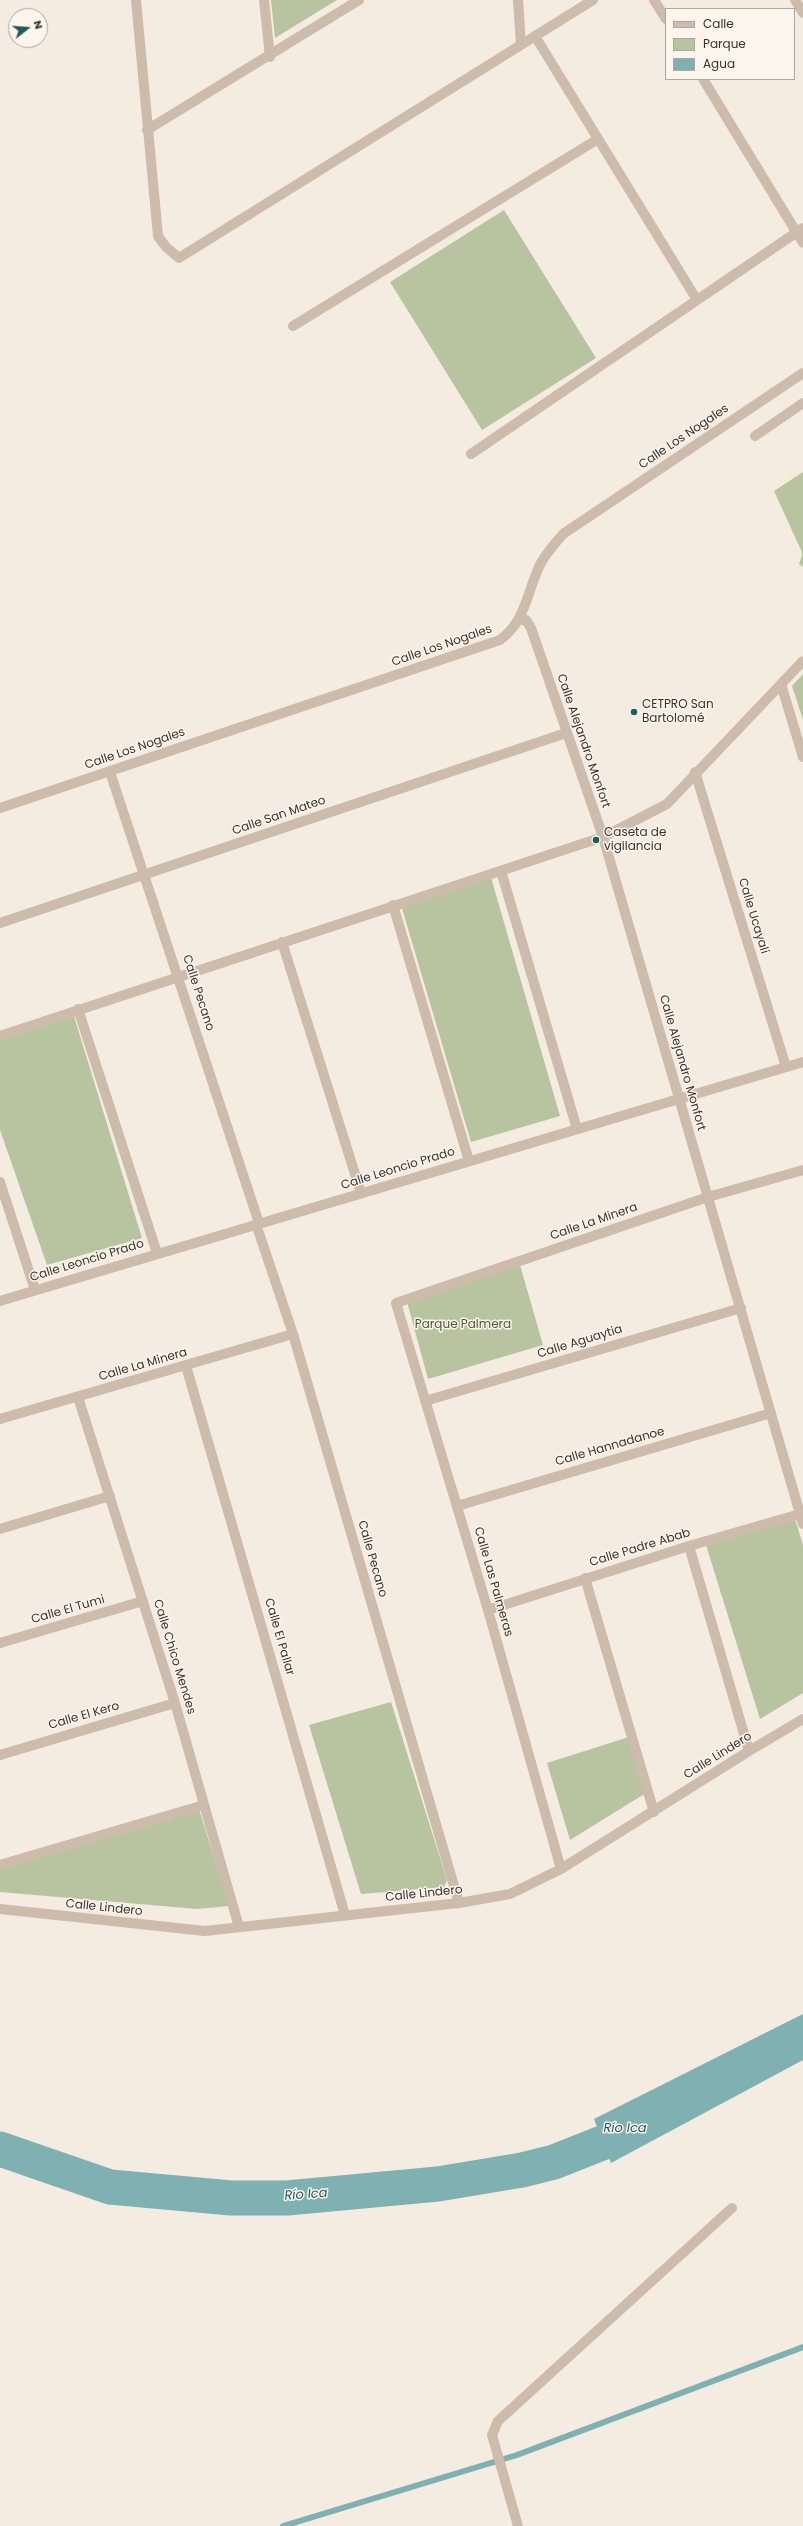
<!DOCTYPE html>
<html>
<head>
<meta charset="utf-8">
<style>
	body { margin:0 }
	#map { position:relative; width:803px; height:2526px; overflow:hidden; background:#f4ebe1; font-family:Poppins,sans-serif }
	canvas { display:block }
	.legend { position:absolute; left:665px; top:8px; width:130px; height:72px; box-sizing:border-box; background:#fbf5ee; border:1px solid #aea6a0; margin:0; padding:5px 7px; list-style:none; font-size:12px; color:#3b302b }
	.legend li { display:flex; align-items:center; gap:8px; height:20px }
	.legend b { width:20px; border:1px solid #aea6a0 }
	.north { position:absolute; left:8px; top:8px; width:40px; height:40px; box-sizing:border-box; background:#fbf5ee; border:1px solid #aea6a0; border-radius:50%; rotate:73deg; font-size:11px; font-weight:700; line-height:16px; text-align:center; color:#3b302b }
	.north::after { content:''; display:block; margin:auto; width:14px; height:18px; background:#1f5a5e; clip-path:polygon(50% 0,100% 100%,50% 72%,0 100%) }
</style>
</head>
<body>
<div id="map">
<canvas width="803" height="2526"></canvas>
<ul class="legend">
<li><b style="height:5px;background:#cdbbac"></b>Calle</li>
<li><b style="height:11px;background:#b8c4a0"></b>Parque</li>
<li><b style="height:11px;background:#7fb0b2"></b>Agua</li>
</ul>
<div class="north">N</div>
</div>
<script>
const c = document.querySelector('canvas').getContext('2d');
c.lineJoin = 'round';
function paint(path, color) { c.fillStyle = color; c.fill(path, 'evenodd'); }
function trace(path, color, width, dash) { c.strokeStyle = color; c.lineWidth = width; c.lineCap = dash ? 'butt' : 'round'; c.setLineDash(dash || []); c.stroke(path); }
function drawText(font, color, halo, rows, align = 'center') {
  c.font = font + ' Poppins,sans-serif'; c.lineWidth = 3; c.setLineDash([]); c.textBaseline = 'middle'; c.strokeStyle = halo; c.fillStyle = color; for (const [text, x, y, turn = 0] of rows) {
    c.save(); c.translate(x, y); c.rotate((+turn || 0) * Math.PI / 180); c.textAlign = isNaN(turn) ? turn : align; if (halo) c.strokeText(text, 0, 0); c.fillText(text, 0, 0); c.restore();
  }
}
paint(new Path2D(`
	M271,0H337L275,38Z
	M504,210L596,358L482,430L390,282Z
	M803,472V567L799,564L802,555L801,550L774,491Z
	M803,674V720L792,686Z
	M490,874L560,1116L471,1142L401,905Z
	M73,1013L142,1238L47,1265L0,1130V1037Z
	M520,1265L543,1345L428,1379L406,1298Z
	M795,1519L803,1545V1693L760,1719L706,1545Z
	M391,1702L447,1880L444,1887L361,1894L309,1725Z
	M629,1737L646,1793L570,1840L547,1763Z
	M199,1809L229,1906L197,1909L0,1892V1867Z`), '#b8c4a0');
paint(new Path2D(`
	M803,2014V2060L611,2163L594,2119Z`), '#7fb0b2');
trace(new Path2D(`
	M283,2526L517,2455L803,2347`), '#7fb0b2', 6);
trace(new Path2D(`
	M0,2149L110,2187L231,2198H287L438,2184L522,2170L554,2162L607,2141L646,2121`), '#7fb0b2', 35);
trace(new Path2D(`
	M136,0L158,236L166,247L179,258L593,0
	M264,0L270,57
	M518,0L521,45
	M654,0L666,19
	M795,0L803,13
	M535,36L697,300
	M703,79L803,243
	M147,130L359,0
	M293,326L598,139
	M755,436L803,403
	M471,454L803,228
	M518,620H526L531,628L603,837L803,1524
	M781,684L803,757
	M110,772L259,1223
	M695,772L786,1067
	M0,808L500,640C525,622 527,593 539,567C544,555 555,544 563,534L803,373
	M501,871L577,1129
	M393,905L469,1161
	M0,923L566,733
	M282,942L361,1193
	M78,1009L157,1253
	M0,1036L603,837L667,804L803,661
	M0,1182L35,1290
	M256,1224L293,1334L459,1903
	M0,1301L803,1062
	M186,1366L345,1915
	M78,1397L175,1703L239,1927
	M425,1401L741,1308
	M0,1419L293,1334
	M457,1506L771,1413
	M0,1529L110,1496
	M689,1546L749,1751
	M585,1578L654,1812
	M488,1610L689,1546L800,1514
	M0,1643L143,1601
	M0,1755L175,1703
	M0,1865L204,1805
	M561,1869L488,1610L396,1303L708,1197L803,1170
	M0,1909L205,1931L459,1903L510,1894L561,1869L749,1751L803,1719
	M518,2526L492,2435L498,2421L732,2208`), '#cdbbac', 10);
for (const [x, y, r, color] of [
	[634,712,4,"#1f5a5e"],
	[596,840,4,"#1f5a5e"]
]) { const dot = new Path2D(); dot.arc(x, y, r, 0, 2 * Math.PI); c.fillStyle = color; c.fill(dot); trace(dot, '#fbf5ee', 1.5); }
drawText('12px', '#3b302b', '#fbf5ee', [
	["Calle Los Nogales",684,437,-34],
	["Calle Los Nogales",442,646,-19],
	["Calle Alejandro Monfort",583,741,71],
	["Calle Los Nogales",135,749,-19],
	["Calle San Mateo",279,816,-19],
	["Calle Ucayali",753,916,73],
	["Calle Pecano",198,993,72],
	["Calle Alejandro Monfort",682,1063,74],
	["Calle Leoncio Prado",398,1169,-17],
	["Calle La Minera",594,1222,-19],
	["Calle Leoncio Prado",87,1261,-17],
	["Calle Aguaytia",580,1342,-17],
	["Calle La Minera",143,1365,-16],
	["Calle Hannadanoe",610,1447,-16],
	["Calle Padre Abab",640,1548,-17],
	["Calle Pecano",372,1559,74],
	["Calle Las Palmeras",493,1582,74],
	["Calle El Tumi",68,1610,-16],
	["Calle El Pallar",279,1637,74],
	["Calle Chico Mendes",174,1657,73],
	["Calle El Kero",84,1716,-16],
	["Calle Lindero",718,1756,-32],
	["Calle Lindero",424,1894,-6],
	["Calle Lindero",104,1908,6]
]);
drawText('12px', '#3b302b', '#fbf5ee', [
	["CETPRO San",642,705],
	["Bartolomé",642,719],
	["Caseta de",604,833],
	["vigilancia",604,847]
], 'left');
drawText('12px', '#4a5a2e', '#fbf5ee', [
	["Parque Palmera",463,1325]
]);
drawText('italic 13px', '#1f5a5e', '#fbf5ee', [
	["Río Ica",625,2129],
	["Río Ica",306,2195,-4]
]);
</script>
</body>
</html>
